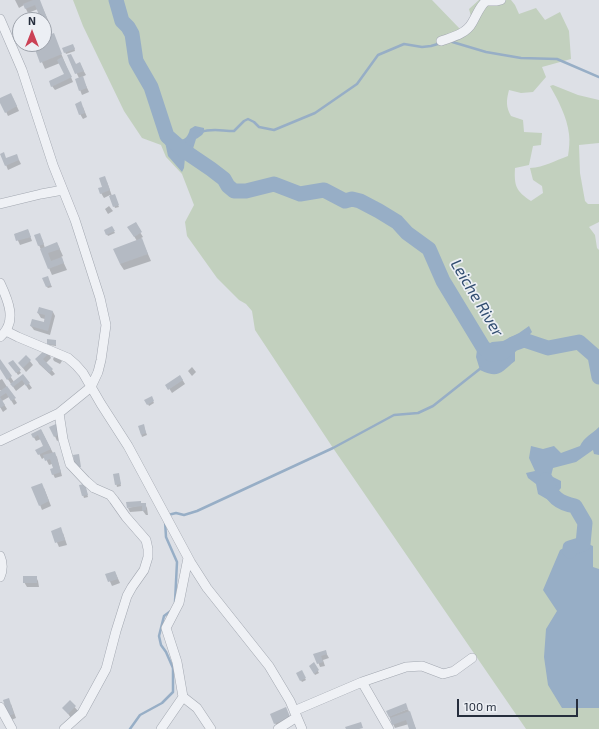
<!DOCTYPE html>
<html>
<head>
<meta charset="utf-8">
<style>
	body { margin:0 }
	#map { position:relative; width:599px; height:729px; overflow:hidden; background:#dde0e6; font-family:"Exo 2",sans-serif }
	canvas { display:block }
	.north { position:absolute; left:12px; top:12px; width:40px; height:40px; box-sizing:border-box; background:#eceff4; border:1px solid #9da2ab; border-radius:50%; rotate:0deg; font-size:11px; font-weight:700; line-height:16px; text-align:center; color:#262e3d }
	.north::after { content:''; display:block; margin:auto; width:14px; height:18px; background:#cb4256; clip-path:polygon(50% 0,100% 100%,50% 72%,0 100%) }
	.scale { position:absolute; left:457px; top:699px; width:121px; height:18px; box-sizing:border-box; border:2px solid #262e3d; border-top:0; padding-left:5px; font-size:12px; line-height:14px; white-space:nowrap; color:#262e3d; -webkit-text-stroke:3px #eceff4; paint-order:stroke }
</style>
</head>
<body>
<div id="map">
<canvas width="599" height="729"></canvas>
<div class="north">N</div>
<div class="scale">100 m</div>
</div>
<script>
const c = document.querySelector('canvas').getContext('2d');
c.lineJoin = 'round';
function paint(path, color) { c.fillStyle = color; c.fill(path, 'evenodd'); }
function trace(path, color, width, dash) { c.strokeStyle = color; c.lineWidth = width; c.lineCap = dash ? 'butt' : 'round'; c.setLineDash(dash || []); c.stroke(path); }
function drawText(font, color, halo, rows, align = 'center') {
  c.font = font + ' "Exo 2",sans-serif'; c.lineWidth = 3.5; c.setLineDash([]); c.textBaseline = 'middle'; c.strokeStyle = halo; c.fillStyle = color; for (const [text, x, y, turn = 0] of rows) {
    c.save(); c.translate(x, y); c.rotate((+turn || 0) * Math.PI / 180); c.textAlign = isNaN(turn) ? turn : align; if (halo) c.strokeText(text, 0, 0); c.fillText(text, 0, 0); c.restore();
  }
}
paint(new Path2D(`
	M73,0H432L460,29L472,20L469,9L479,0H511L515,5L519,14L536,8L545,20L560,12L569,31L571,59L542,67L546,77L533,92L521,93L509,90C506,101 506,107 511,116L523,120L524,132L542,133L541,145L533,146L529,165L515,168C514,186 516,191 531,201L543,193L542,186L533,180L530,168C545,167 554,161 568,156C569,149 570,141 569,134C567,117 558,100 550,86L553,85L578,95L599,100V143L579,145L580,173L585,201L588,204H599V222L589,227L595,235L597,248L599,250V729H526L333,448L255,330L252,311L246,304L239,300L217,278L187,236L185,222L194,205L182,174L166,157L161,145L142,138L124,111L83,26Z`), '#c2d0be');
paint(new Path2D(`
	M195,126L204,128C205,134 201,136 196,139L191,155L185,158L184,168L182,172L168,156L162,128L166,127C173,138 185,148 190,129Z
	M529,326L532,332L515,350V361C500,373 499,379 480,370L476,357L477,350L492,342L503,341L519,333Z
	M599,427V455L594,454L593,450L576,462L553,468L551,476L561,481V488L555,495L557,505L538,494L536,484L528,478L526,473L535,471L529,458L531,446L543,449L554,446L561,453L580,446C584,437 592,434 599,427Z
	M578,540L593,546V567L599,569V708H562L548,685L544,657L546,629L557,611L543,590L560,550Z`), '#97aec6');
paint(new Path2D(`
	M15,0H39L49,22L44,24V20H30L40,15L38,9L28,13L24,5L19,8Z
	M53,34L73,82L55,90L52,86L65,75L60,63L45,69L34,44H44V38Z
	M74,47L75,51L66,54L65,52Z
	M68,56L76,65L80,63L82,68L86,75L82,77L89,92L82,95L80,90L79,78Z
	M13,98L19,111L8,116L0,99Z
	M83,107L87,117L83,119L80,114Z
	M7,159L19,160L21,164L8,170L6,165Z
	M107,182L112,196L115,197L119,207L115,208L110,195L104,198L101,193Z
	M109,206L113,211L108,214L105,209Z
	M135,224L143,237L141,238L151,261L124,270L120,264L137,241L129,228Z
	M112,228L115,233L108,236L105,231Z
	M28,230L32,241L20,245L15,234Z
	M35,236L42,239L45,248L57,243L63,256L61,257L67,270L52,275Z
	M48,279L52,287L48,288L47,287Z
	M40,308L53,312L55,316L50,335L34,330L31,326L44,323L45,319L41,318L38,313Z
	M56,341V346L49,345L48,344Z
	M49,353L51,358L46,363L55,374L52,376L39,364L37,360Z
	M26,356L33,365L26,372L19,363Z
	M55,356L61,360L62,361L60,364L54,361L53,359Z
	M0,361L14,382L23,375L32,388L29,390L25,384L16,391L0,368Z
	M13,361L21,373L18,375L10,363Z
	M192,367L196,372L192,376L188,371Z
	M180,376L185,384L172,393L167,385Z
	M2,379L17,403L14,405L9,397L2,401L7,409L3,412L0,407V392L2,391L0,390V380Z
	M151,397L154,403L149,406L146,400Z
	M51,427L62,439L57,441Z
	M139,427H144L147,435L142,437Z
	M41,430L53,453H54L57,457L62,476L55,478L53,474L54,469L52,464L49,465L45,457L42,459L37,450L44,446L41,439L36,441L32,434Z
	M114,475L119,476L121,486L117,487Z
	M85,485L88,497L84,498L80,486Z
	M44,488L51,506L42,510L40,505Z
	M145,504L147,508L148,515H146L143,511L130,512L128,508Z
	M52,531L63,533L67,545L59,547Z
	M115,572L120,583L112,586L107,575Z
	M36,577L38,581L39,587H27L24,582Z
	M325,651L329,658L323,660L325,666L320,667L315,654Z
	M314,664L319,673L315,675L310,666Z
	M301,672L306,680L302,682L297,674Z
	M70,702L78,711L71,718L64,708Z
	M11,704L16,718L11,720L9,716Z
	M285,708L292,721L278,728L275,723Z
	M408,709L416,729H411L409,724L395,728L389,716Z`), '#0003');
trace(new Path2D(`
	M449,41L486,52L521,58L557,59L599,77
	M201,132C212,128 222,131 234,131L244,121L248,119L254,122L259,127L274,130L315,113L357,84L378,55L404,44L422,47L431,46L441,43
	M168,515L176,513L184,515L197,511L333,448L394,415L418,413L433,406L481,368
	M165,521L166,537L177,562L175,602
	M130,729L140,715L162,703L173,692V668L166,652L161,645L159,636L164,616L172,610`), '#97aec6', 2.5);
trace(new Path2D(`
	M116,0L122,21L128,27L132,34L136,61L151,87L167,136L183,150L211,169L224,179L228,186L234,191H246L274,184L300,194L324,190L345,201L352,199L360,201L379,211L397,222L407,233L429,249L443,281L483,347L491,354L504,352L513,344L524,340L548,348L579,342L595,356L599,377
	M546,480C551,497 559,503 575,506L585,523L583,544L570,548V551`), '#97aec6', 15);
paint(new Path2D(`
	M33,0H40L47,18L41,20H26L39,15L35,5L25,9L23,4Z
	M54,33L62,54L40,63L33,44H44V37Z
	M73,44L75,49L64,53L62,48Z
	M71,54L76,64L80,62L84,71L75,74L67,55Z
	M62,57L72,77L51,87L49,81L64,74L57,60Z
	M83,76L87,88L79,91L75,79Z
	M11,93L17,106L5,113L0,103V98Z
	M81,101L85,113L79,115L75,104Z
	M4,152L6,158L17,154L19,160L5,166L0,154Z
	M105,176L110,190L100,194L98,188L102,187L99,178Z
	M115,194L119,205L113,207L109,196Z
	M136,222L142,232L134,237L127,227Z
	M112,226L115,231L106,235L104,230Z
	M28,229L31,237L16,241L14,234Z
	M40,233L44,244L38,246L34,235Z
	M142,238L148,254L120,264L113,249Z
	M57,242L60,249L48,253L51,261L62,257L64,263L48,269L40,249Z
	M48,276L51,285L46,287L42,278Z
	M39,307L53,311L48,331L30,326L32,319L44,322L45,315L37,313Z
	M47,339L56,340V345L47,344Z
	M46,349L49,353L43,359L53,369L49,373L35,359Z
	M26,355L31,360L23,368L18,363Z
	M0,359L12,376L7,380L0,369Z
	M13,360L21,370L16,373L8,363Z
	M23,374L30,383L26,386L22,380L13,387L10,384Z
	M180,375L183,380L168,390L165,385Z
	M7,386L16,398L11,401L6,393L0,397L5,405L0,408V391Z
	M152,396L154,401L147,405L144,400Z
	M56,424L60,434L54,437L49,427Z
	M144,424L146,433L141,435L138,426Z
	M41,429L51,449L38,455L35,450L43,446L38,435L33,438L31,434Z
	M55,452L61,472L52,475L50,469L53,468L50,459L45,461L43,455Z
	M79,454L81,467L75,468L73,455Z
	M119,473L121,484L115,485L113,474Z
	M42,483L49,501L39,506L31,487Z
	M85,484L88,495L82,496L79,485Z
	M141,501V503H146V510L142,511V506L127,508L126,502Z
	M61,527L65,540L55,543L51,531Z
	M115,571L118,579L108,582L105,574Z
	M23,576H37V583H23Z
	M326,650L327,654L321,656L323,662L317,664L313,654Z
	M314,662L319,670L314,674L309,666Z
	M302,670L306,678L300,681L296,673Z
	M9,698L14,714L8,716L3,700Z
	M70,700L76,706L68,714L62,708Z
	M406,703L408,709L389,717L386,711Z
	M286,707L290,717L274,724L270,714Z
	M410,711L416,729H409L406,720L392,725L390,718Z
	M361,722L363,728L359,729H346L345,727Z`), '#b4bac3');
const street = new Path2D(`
	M0,19L22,70L53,165L75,220L100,298L106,325L101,360L98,372L91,387L59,413L0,441
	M441,41C452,37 466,34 472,23C477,15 479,7 486,1H497L501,0
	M0,204L41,194L63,190
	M0,283C8,300 18,322 0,337
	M6,331L18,337L68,358L76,365L83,373L101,404L128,446L191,563L207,588L269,666L290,701L302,729
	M59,413L63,439L70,464L86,481L94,488L110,495L114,500L126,517L146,540L148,549V557L144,570L132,587L127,596L116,631L106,669L82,713L64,729
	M0,556C3,563 3,570 0,577
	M362,682L389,729
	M183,697L197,708L211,729
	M0,707L12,729
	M294,711L362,682L406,667L422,666L443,674L454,671L472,658
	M161,729L183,697L177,662L166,628L179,603L188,558
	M278,729L297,717`);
trace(street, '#a2a7b0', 10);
trace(street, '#eff1f5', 9);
drawText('italic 16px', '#314d70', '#eceff4', [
	["Leiche River",477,298,59]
]);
</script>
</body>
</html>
